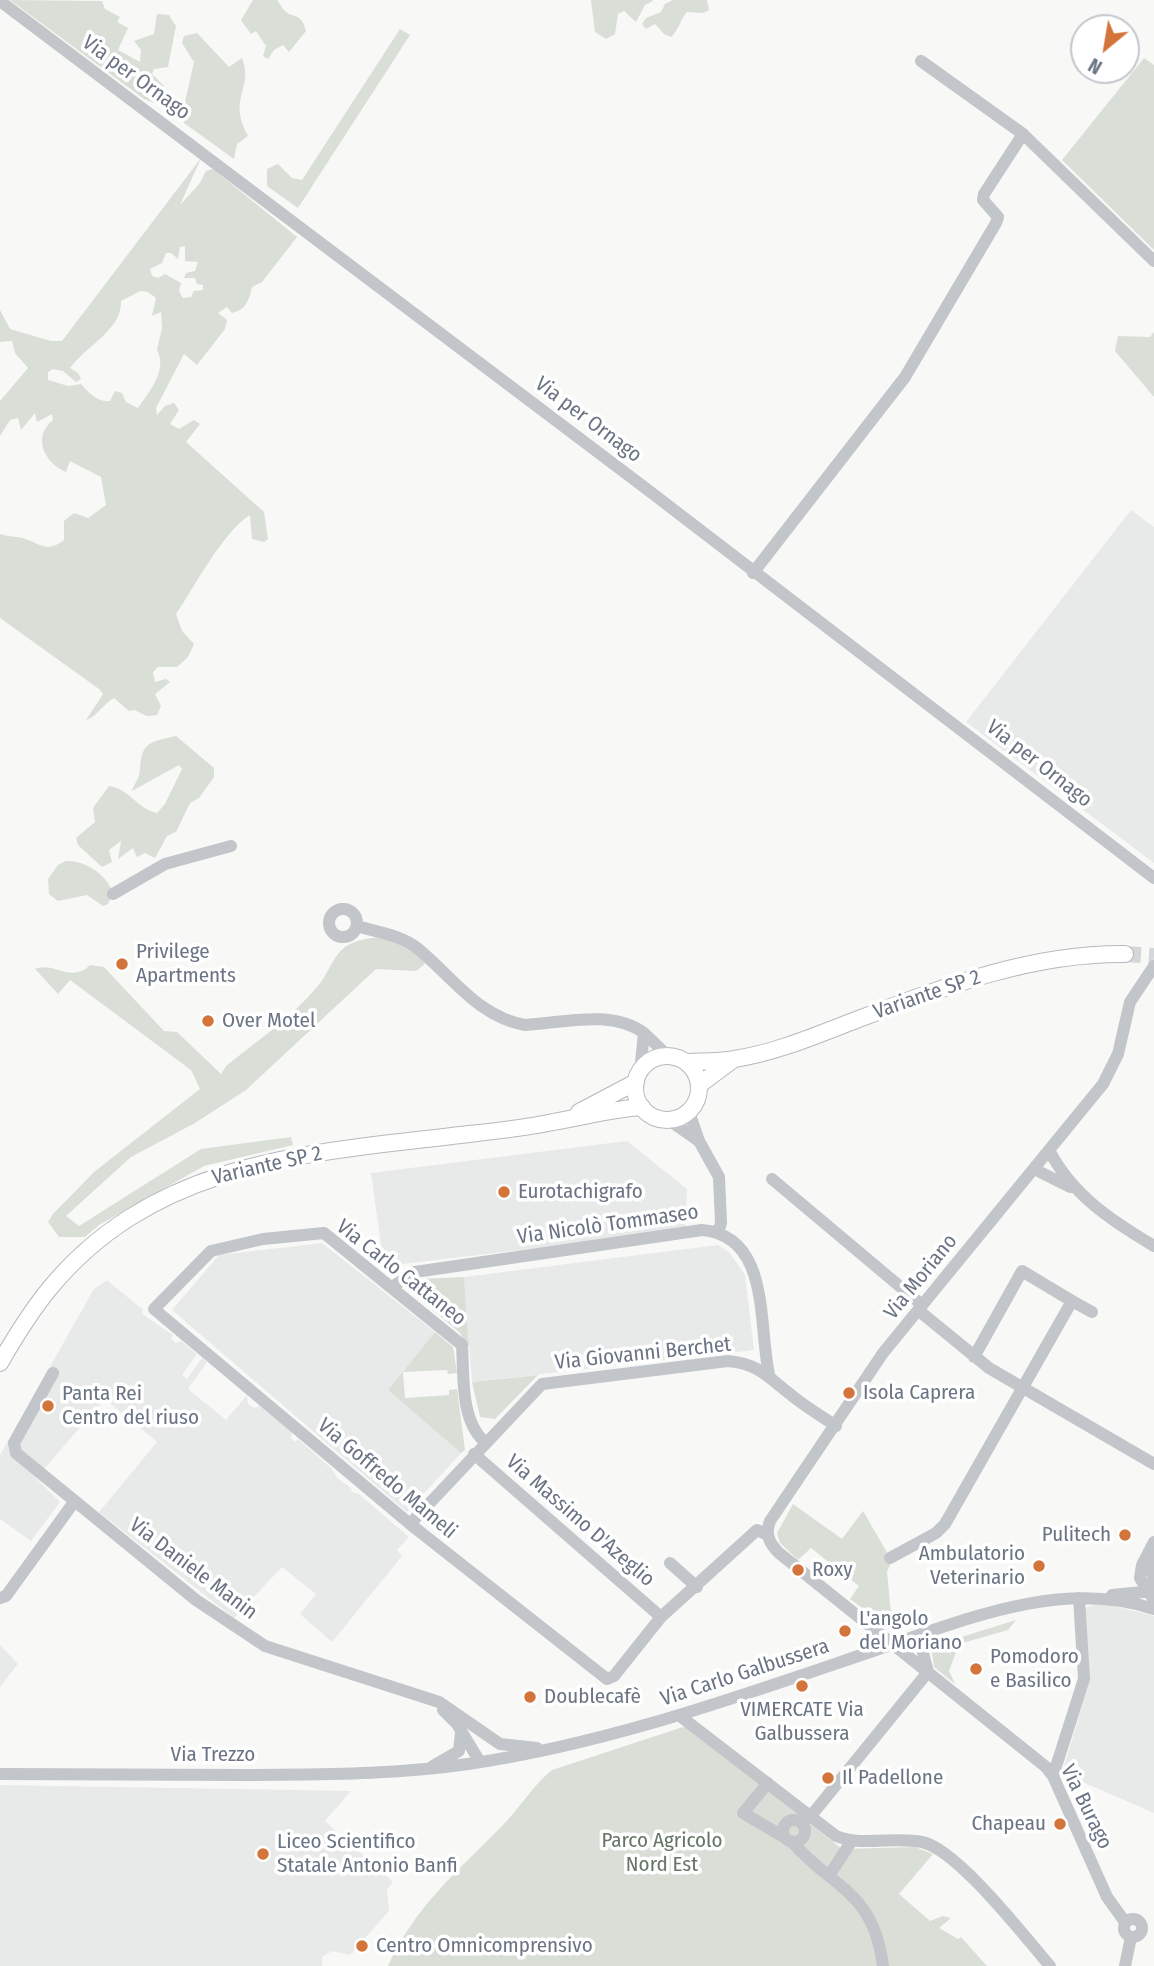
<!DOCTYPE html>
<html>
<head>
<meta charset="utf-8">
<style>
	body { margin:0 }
	#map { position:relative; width:1154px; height:1966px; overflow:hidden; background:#f8f8f6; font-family:"Fira Sans Condensed",sans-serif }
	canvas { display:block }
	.north { position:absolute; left:1070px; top:14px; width:70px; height:70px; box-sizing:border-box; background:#fff; border:2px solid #c3c7ce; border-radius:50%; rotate:210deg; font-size:19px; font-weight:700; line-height:28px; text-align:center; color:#6a7484 }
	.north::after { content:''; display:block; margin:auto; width:24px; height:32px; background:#d3743a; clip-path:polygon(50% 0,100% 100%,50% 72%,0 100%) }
</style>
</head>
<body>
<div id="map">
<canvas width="1154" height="1966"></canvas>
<div class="north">N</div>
</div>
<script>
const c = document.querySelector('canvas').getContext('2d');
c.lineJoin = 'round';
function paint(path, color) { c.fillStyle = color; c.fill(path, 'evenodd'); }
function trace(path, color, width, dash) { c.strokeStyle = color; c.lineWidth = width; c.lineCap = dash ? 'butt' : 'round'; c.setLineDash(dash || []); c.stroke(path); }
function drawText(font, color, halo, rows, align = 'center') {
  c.font = font + ' "Fira Sans Condensed",sans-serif'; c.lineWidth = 7; c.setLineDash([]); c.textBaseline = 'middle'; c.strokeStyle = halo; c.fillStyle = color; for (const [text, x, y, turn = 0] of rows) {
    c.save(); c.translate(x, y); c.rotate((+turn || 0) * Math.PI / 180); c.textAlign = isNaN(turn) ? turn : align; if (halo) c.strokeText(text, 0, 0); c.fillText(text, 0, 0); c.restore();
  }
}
paint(new Path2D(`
	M1131,510L1154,527V863L966,722Z
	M627,1141L687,1189L685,1231L384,1266L371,1173Z
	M322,1243L435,1332L388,1390L461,1453L407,1512L172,1310L219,1255Z
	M718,1245L729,1252L745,1275L754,1350L472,1382L464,1277Z
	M107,1280L143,1310L142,1314L173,1335L171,1339L176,1343L181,1341L197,1354L182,1375L187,1379L202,1358L207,1362L188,1389L226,1420L247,1395L248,1404L254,1408L260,1406L292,1432L291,1438L295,1442L298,1439L332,1469L337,1478L351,1488L352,1492L359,1494L409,1537L397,1550L402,1556L332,1642L300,1614L316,1594L282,1567L234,1618L99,1512L157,1442L105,1399L36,1478L60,1502L31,1541L0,1519V1455L94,1289Z
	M1102,1603L1154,1616V1813L1062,1773L1088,1686L1085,1608Z
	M0,1645L18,1664L0,1687Z
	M0,1785L351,1791L325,1821L393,1882L387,1890L389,1911L350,1955L332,1951L322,1957V1966H0Z`), '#e8eae9');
paint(new Path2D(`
	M10,0L102,1L105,9L120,17L117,22L128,28L118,50L140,62L141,50L134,41L154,34L157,14L169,15L176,26L168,67L154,69L152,74L164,86L160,105L144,99Z
	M253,0H277C280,3 281,7 284,10C294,20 301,11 306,31L289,52L283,45L274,50L268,59L263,56L266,46L256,31L251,34L241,20Z
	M591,0H652L653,1L645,5L636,22L624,11L618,14L615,34L606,39L595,32Z
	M673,0H707L709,10L703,13L687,12C680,20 680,28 671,37L664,34L655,24L646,29L642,24L646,18L661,12L665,4Z
	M400,29L410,35L298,208L267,186V169L278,164L292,178L302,180Z
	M197,33L229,67L242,58C254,90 227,97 248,136L237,144L234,159L184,123L183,111L194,62L182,43L184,36Z
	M1144,58L1154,65V250L1062,160Z
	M201,158L180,205L200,183L206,171L213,169L297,237L262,282L252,287C249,300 246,310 232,313L227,307L218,313L227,320L225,329L197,365L184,354L156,408L157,415L165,406L174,403L179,410L170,424L179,429L194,420L200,424L186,442L264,512L268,539L264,542L252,539L250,515C223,532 195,586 176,614L182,631L194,644L188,657L177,667H158L153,672L155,682L166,679L170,682L155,694L161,706L157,715L147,716L134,710L129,711L114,698C103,704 98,716 86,720L103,694L99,689L0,618V534C9,537 20,536 28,540C44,546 48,552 64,540V521L74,513L88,518L106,505L101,477L70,461L66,472C44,463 32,436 53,420L52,414L37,422L35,413L21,430L18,418L10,420L0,436V401L28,368L15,353L12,341L0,342V310L10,329L51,341H62ZM185,246V261L198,262L195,271L186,273L184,278H195L197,284L203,285V290L194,291L191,297L183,298L179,291L181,283L165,274L158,278L152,276L150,269L162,263L166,253H171L178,259L180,247ZM140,291L148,292L156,298L152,316L161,312L162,328L157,350C168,370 149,392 138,408L126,402L122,393L115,391L110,401C97,402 90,394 81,384L68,386L48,380V372L53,369L63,371L76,382L81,379L78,373L70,368C88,344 122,330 121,301Z
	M1154,332V397L1115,351L1118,336L1150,337Z
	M176,736L214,768V777L199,798L190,803L176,832L167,836L155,858L145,853L137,857L133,848L118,859L121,841L109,850L112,862L102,867L78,845L76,838L95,822L93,808L109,786C130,789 137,809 157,813L165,804L182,769L179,765L132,791C134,784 140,777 140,770C141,742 150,742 176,736Z
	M66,861C85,860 108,875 113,894L108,904L103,906L87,895L58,901L49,894L48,879L58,865Z
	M381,937C396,943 419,949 425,964L416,971L376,969L246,1090L195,1123L131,1157L66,1216L79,1226L201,1149L291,1137L293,1145L204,1166L99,1225L85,1237H59L48,1222L53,1214L94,1172L200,1089L191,1070L70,980L58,994L35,969C54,961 71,984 90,965L104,967L164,1031L177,1032L221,1074L226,1066C257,1041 292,1017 317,987C328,975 332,957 345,947C356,940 369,938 381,937Z
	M464,1277L469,1346H467L460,1333L413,1293L418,1279Z
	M435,1332L453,1347L457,1373L448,1374L447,1370L403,1372L405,1398L449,1395V1390L457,1389L465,1450L461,1453L388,1390Z
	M538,1375L495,1419L480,1417L472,1382Z
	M793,1504L842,1539L863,1511L892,1561L887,1572L891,1613L878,1620L850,1599L859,1586L811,1548L798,1560L780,1543L777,1533Z
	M1016,1620L1008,1630L959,1644L949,1671L955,1684L934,1667L932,1652L939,1644Z
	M683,1727L690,1729L842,1849L915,1847L933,1854L899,1894L930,1921L943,1916L951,1918L939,1928L958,1939L961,1937L987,1966H388C415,1906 458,1871 502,1826C520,1808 533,1785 552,1770Z`), '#d9ded7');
trace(new Path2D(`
	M1125,954L1154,956`), '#d4d7da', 16, [16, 8]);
const major = new Path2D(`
	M635 1088a32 32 0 1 1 64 0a32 32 0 1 1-64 0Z
	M686,1062C701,1061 718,1062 734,1059C775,1053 817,1035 856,1020C944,987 1031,953 1125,954
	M699,1085L734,1059
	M579,1112L636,1082
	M0,1363C15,1337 31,1311 50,1288C158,1158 314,1153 469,1134C497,1131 525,1128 553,1122C582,1117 612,1109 642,1107`);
trace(major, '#b6b8bd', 18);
trace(new Path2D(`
	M0,1L644,487L1154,878
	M921,61L1023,134L1154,261
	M753,573L905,377L996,223L998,217L983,200L984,194L1023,134
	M113,894L165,864L231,846
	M329 923a14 14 0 1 1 28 0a14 14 0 1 1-28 0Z
	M357,926C376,932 401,935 417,948C453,977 477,1016 525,1025C563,1023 611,1009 644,1033
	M640,1072L644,1033L668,1056
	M689,1112L699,1141L719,1177L721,1223L718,1233
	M669,1120L699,1141
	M1049,1150C1072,1195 1112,1221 1154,1246
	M1034,1169L1070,1187
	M772,1179L922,1305
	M392,1287L415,1272L702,1230C771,1236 758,1325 769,1374
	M1072,1301L1092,1312
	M918,1310L989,1368L1154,1464
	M53,1373L14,1443L16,1453L196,1600L265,1646L439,1702L500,1744L537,1748
	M485,1442C460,1421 464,1375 462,1345L324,1233L263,1239L211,1251L154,1309L410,1524L607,1679L614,1676L661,1617L757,1530L768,1535
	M474,1454L661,1617
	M410,1524L542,1384L728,1361C759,1364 768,1377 790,1394C804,1406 820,1415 836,1426
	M1154,1542L1142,1565L1140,1578L1154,1600
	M1148,1556L1154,1580
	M890,1558L936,1533L945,1524L1072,1301L1022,1271L974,1357
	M670,1563L697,1587
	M1112,1595L1153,1591
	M0,1598L6,1596L74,1502
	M925,1634L923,1653L928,1672
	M443,1710L457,1724L480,1762
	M680,1716L836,1836C864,1847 893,1836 922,1842C957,1849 1025,1937 1050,1966
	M433,1766L459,1751L461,1733
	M0,1774C81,1775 162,1775 243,1775C318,1774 393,1775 468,1764C607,1744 740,1696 873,1651C962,1621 1060,1578 1154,1609
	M1053,1776L1084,1679L1079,1598
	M768,1783L743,1813L784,1837
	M783 1831a11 11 0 1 1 22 0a11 11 0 1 1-22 0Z
	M801,1823L810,1817L928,1672
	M792,1842C834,1890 873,1890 883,1966
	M830,1874L851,1842
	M1124 1928a9 9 0 1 1 18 0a9 9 0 1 1-18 0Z
	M1125,1922L1107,1897L1053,1776L1046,1767L779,1553C769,1543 765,1534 770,1521L883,1353L1103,1084L1118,1054L1130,1002L1154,966
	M1125,1966L1131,1937`), '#c2c5c9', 12);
trace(major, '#fff', 16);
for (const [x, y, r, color] of [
	[122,964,7,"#d3743a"],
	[208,1021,7,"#d3743a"],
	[504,1192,7,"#d3743a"],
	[849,1393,7,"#d3743a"],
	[48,1406,7,"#d3743a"],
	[1125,1535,7,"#d3743a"],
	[1039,1566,7,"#d3743a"],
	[798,1570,7,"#d3743a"],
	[845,1631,7,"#d3743a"],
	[976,1669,7,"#d3743a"],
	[802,1686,7,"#d3743a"],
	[530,1697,7,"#d3743a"],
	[828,1778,7,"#d3743a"],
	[1060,1824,7,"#d3743a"],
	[263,1854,7,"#d3743a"],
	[362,1946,7,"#d3743a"]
]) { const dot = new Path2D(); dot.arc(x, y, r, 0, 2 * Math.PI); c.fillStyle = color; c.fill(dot); trace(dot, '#fff', 2.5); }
drawText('21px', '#6a7484', '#fff', [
	["Via per Ornago",136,78,36],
	["Via per Ornago",588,420,37],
	["Via per Ornago",1039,764,38],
	["Variante SP 2",927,995,-19],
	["Variante SP 2",267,1166,-13],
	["Via Nicolò Tommaseo",608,1225,-8],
	["Via Carlo Cattaneo",401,1273,38],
	["Via Moriano",921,1277,-51],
	["Via Giovanni Berchet",643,1354,-6],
	["Via Goffredo Mameli",387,1479,40],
	["Via Massimo D'Azeglio",580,1521,41],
	["Via Daniele Manin",193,1569,37],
	["Via Carlo Galbussera",745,1673,-18],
	["Via Trezzo",213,1755],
	["Via Burago",1086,1807,64]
]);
drawText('21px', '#6a7484', '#fff', [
	["Privilege",136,952],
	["Apartments",136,976],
	["Over Motel",222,1021],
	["Eurotachigrafo",518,1192],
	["Isola Caprera",863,1393],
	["Panta Rei",62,1394],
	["Centro del riuso",62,1418],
	["Pulitech",1111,1535,"right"],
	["Ambulatorio",1025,1554,"right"],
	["Veterinario",1025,1578,"right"],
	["Roxy",812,1570],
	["L'angolo",859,1619],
	["del Moriano",859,1643],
	["Pomodoro",990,1657],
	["e Basilico",990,1681],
	["Doublecafè",544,1697],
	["VIMERCATE Via",802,1710,"center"],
	["Galbussera",802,1734,"center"],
	["Il Padellone",842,1778],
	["Chapeau",1046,1824,"right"],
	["Liceo Scientifico",277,1842],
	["Statale Antonio Banfi",277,1866],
	["Centro Omnicomprensivo",376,1946]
], 'left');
drawText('21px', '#657764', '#fff', [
	["Parco Agricolo",662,1841],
	["Nord Est",662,1865]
]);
</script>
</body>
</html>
